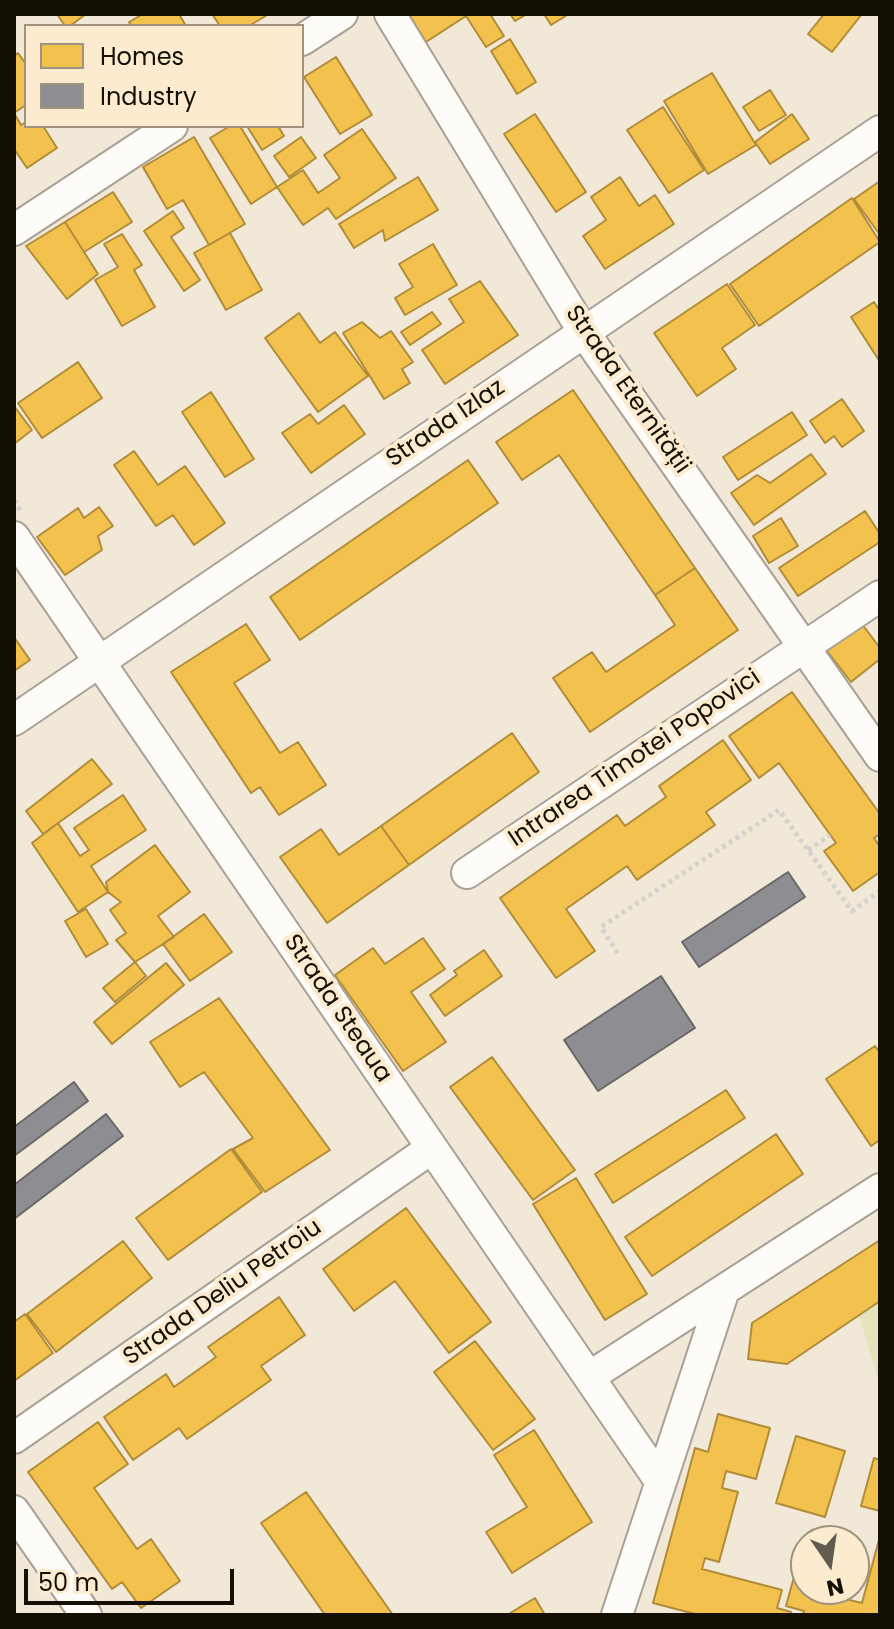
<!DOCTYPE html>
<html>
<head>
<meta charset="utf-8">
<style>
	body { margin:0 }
	#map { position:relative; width:894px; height:1629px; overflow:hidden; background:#f2e8d8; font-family:Poppins,sans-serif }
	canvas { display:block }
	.frame { position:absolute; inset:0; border:16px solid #151006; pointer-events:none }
	.legend { position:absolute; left:24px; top:24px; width:280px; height:104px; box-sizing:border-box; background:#fcebce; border:2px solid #a0937e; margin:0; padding:10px 14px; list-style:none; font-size:24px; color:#151006 }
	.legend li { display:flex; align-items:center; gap:16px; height:40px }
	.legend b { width:40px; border:2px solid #a0937e }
	.north { position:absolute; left:790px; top:1525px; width:80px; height:80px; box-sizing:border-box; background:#fcebce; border:2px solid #a0937e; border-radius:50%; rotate:167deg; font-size:22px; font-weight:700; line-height:32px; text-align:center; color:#151006 }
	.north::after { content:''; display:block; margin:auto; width:28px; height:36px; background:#625c50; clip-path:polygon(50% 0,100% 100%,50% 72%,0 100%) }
	.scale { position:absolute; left:24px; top:1569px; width:210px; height:36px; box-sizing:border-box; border:4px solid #151006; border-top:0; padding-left:10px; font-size:24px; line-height:28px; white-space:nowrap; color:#151006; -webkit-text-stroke:6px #fcebce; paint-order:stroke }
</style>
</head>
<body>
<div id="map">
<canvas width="894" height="1629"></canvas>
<div class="frame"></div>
<ul class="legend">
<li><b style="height:22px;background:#f2c14e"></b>Homes</li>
<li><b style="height:22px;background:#8d8d92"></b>Industry</li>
</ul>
<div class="north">N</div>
<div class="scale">50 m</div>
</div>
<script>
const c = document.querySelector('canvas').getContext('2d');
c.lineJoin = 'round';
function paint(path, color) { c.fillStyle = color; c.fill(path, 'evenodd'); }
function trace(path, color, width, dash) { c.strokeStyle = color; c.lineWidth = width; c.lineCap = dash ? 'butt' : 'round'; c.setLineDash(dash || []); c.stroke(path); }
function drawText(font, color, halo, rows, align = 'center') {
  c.font = font + ' Poppins,sans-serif'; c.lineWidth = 8; c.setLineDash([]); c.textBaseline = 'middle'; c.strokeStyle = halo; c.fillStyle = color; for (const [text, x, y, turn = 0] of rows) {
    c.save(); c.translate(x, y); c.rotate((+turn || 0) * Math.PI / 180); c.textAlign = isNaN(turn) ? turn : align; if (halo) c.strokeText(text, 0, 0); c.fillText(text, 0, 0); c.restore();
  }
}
paint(new Path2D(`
	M880,1300V1387L859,1315Z`), '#e5e3ba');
const homes = new Path2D(`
	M57,14H86L70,26H65Z
	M143,14H179L186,26H131L129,22Z
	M212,14H269L249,26H220Z
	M408,14H490L504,36L486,47L466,16L426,42Z
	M510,14H527L515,21Z
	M544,14H569L551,25Z
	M824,14H862L832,52L808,34Z
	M510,39L536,82L517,94L491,51Z
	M18,53L26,64V105L14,113V56Z
	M336,57L372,115L340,134L304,77Z
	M712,73L756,145L708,174L664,101Z
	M770,90L786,115L759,131L743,107Z
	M663,107L704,170L669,193L627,130Z
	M14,113L21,125L26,122V126H43L57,148L27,168L14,149Z
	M535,114L586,192L556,212L504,134Z
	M792,114L809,139L770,164L755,142Z
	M230,126H240L277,187L251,204L210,138Z
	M247,126H278L284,136L262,150Z
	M362,129L396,178L336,219L328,208L303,225L277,187L303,170L318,193L340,178L324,155Z
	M194,137L245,224L209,245L183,200L167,209L143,167Z
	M301,137L316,158L289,177L274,156Z
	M418,177L438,210L385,241L383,230L354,248L339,224Z
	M620,177L639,206L655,195L674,224L605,269L583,236L606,220L591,197Z
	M880,181V235L854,199Z
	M113,192L132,222L84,252L65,222Z
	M852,198L880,242L759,326L730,284Z
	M173,211L184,228L171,237L200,280L184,291L144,231Z
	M65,222L98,274L67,299L26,246Z
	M230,233L262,290L226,310L194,253Z
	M122,234L142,265L134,270L155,307L122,326L95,280L118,267L104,244Z
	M433,244L457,285L405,315L395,298L413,287L399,264Z
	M480,281L518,335L445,384L422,350L464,322L449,299Z
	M727,284L755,325L722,348L736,369L697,396L654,333Z
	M874,302L880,311V362L851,317Z
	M432,312L441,324L410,345L401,332Z
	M299,313L320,343L335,332L368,376L318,412L265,338Z
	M362,322L380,338L391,331L413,362L402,369L410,383L384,399L343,333Z
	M78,362L102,398L42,438L18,403Z
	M573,390L695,568L655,595L559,455L522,480L496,442Z
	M211,392L254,459L225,477L182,412Z
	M842,399L864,431L842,447L834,436L825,443L810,421Z
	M344,405L365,434L311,473L282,433L310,414L318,424Z
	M14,406L32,430L14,444Z
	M792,412L807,435L738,480L723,457Z
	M134,451L158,485L185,466L225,523L194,545L173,515L156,526L114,465Z
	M811,454L826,474L754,525L731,493L757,475L770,483Z
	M468,460L498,503L300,640L270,597Z
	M99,507L113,526L98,536L102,550L65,575L37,537L78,508L84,518Z
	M865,511L880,534V542L798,596L779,568Z
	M781,518L798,546L769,563L753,536Z
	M695,568L738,630L590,732L553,678L592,652L606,672L675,625L655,595Z
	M246,624L270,660L234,683L280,753L298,742L326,785L279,815L260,787L251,793L171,672Z
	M862,624L880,648V659L851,682L827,651Z
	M14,637L30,660L14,671Z
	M792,692L880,814V834L874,838L880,847V872L853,891L824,851L836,843L779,763L759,778L729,736Z
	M512,733L539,772L409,865L381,826Z
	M723,740L751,780L706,812L715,825L637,880L627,866L566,909L595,951L556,978L500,898L617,815L625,826L666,797L659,786Z
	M92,759L112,784L43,834L26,811Z
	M123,795L146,830L91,866L108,892L78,912L32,843L58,823L80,856L89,850L74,828Z
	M381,826L409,865L327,923L280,857L321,829L339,855Z
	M155,845L190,892L158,916L174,937L135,962L116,940L126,933L110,910L121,902L108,892L106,882Z
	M86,909L108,944L86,957L65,921Z
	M204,914L232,952L190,981L163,944Z
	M423,938L445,969L411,992L446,1042L403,1071L335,975L373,948L385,964Z
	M484,950L502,976L445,1016L430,995L457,975L454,971Z
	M135,962L146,976L115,1002L103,988Z
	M166,963L184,985L112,1044L94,1022Z
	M219,998L330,1150L265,1192L233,1149L253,1138L204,1072L180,1087L150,1042Z
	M875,1046L880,1053V1140L871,1146L826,1079Z
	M492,1057L575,1170L533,1200L450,1087Z
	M726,1090L745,1118L613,1203L595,1174Z
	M776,1134L803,1174L652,1276L625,1237Z
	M231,1149L262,1192L168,1260L136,1218Z
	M576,1178L647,1294L605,1320L533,1204Z
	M406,1208L491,1322L449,1353L395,1281L354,1311L323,1269Z
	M880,1240V1301L787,1364L748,1359L752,1323Z
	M123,1241L152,1278L56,1352L27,1314Z
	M279,1297L305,1335L261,1366L271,1380L187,1439L179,1428L133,1460L104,1417L166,1374L174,1387L216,1357L208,1347Z
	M25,1314L53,1353L14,1381V1322Z
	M475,1341L535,1419L493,1450L434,1372Z
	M718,1414L770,1428L756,1479L726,1471L722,1488L738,1492L719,1562L705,1558L702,1569L782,1590L777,1608L791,1612L790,1615H699L653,1603L695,1448L708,1452Z
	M98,1422L128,1464L94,1488L137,1549L151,1539L180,1581L141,1608L122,1582L112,1589L28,1472Z
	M534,1430L592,1522L512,1573L486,1532L527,1507L494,1455Z
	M796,1436L845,1451L825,1517L776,1503Z
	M874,1458L880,1460V1511L861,1506Z
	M306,1492L393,1615H325L261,1523Z
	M880,1536V1615H803L804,1611L786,1606L794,1577L806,1580V1589H839L843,1590L841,1598L862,1603Z
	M535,1598L545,1615H507Z`);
paint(homes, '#f2c14e');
trace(homes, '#b08c38', 2);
const industry = new Path2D(`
	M788,872L805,897L699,967L682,942Z
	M661,976L695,1028L598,1091L564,1040Z
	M74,1082L88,1101L14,1156V1127Z
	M106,1114L123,1136L14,1219V1185Z`);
paint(industry, '#8d8d92');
trace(industry, '#696868', 2);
const minor = new Path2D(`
	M390,14L583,331L880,756
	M302,40L342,14
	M14,230L172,126
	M14,537L660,1481
	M14,720L880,131
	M467,873L880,596
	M589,1377L880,1189
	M14,1438L432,1148
	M14,1511L86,1615
	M617,1615L724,1290`);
trace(minor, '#a8a094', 34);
trace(new Path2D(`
	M14,500L21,511
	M808,850L830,835
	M618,953L601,927L779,810L852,911L880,891`), '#d5d2cd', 5, [4, 4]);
trace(minor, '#fdfcf9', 30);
drawText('24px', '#151006', '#fcebce', [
	["Strada Eternității",627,390,55],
	["Strada Izlaz",446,424,-34],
	["Intrarea Timotei Popovici",635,759,-34],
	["Strada Steaua",337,1009,56],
	["Strada Deliu Petroiu",223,1293,-35]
]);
</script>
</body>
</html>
